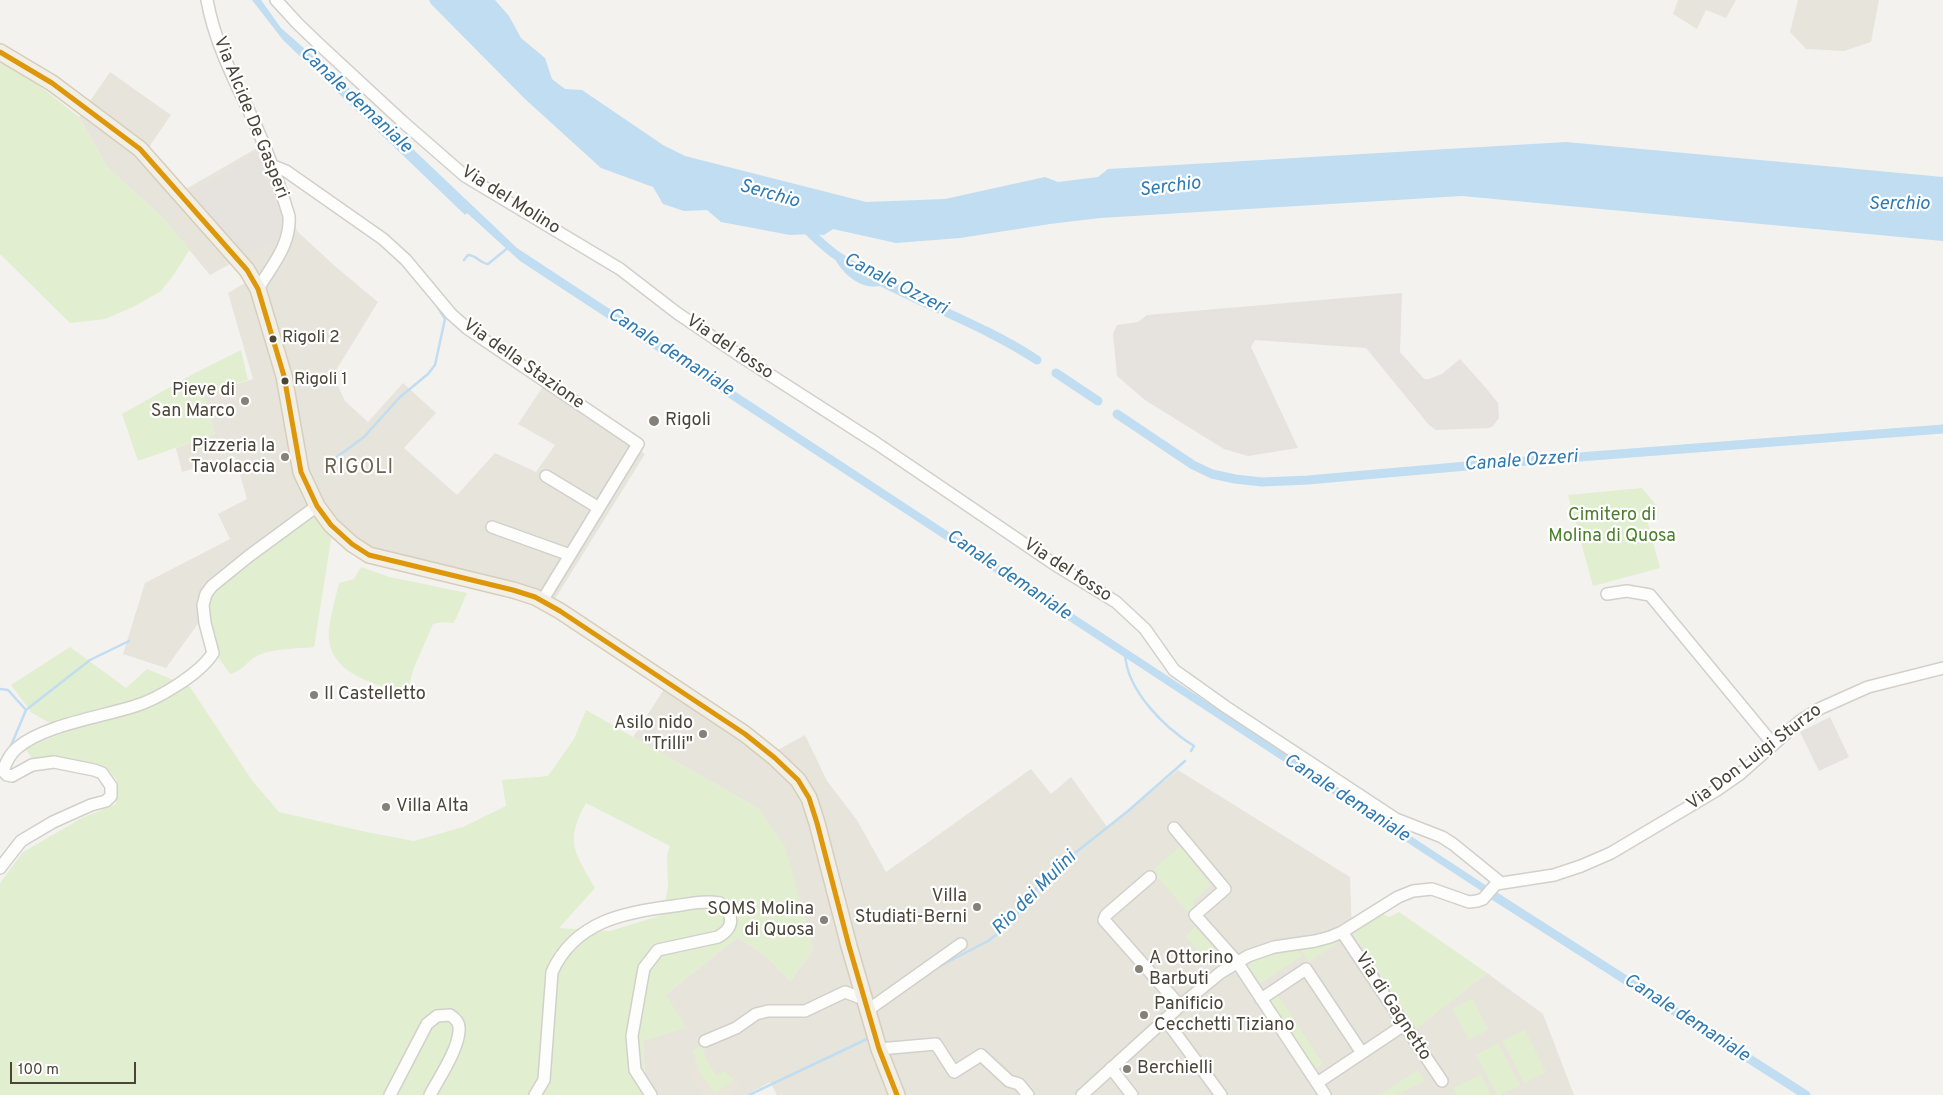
<!DOCTYPE html>
<html>
<head>
<meta charset="utf-8">
<style>
	body { margin:0 }
	#map { position:relative; width:1943px; height:1095px; overflow:hidden; background:#f4f2ee; font-family:Overpass,sans-serif }
	canvas { display:block }
	.scale { position:absolute; left:10px; top:1062px; width:126px; height:22px; box-sizing:border-box; border:2px solid #4b4439; border-top:0; padding-left:6px; font-size:15px; line-height:18px; white-space:nowrap; color:#4b4439; -webkit-text-stroke:4px #fff; paint-order:stroke }
</style>
</head>
<body>
<div id="map">
<canvas width="1943" height="1095"></canvas>
<div class="scale">100 m</div>
</div>
<script>
const c = document.querySelector('canvas').getContext('2d');
c.lineJoin = 'round';
function paint(path, color) { c.fillStyle = color; c.fill(path, 'evenodd'); }
function trace(path, color, width, dash) { c.strokeStyle = color; c.lineWidth = width; c.lineCap = dash ? 'butt' : 'round'; c.setLineDash(dash || []); c.stroke(path); }
function drawText(font, color, halo, rows, align = 'center') {
  c.font = font + ' Overpass,sans-serif'; c.lineWidth = 4.5; c.setLineDash([]); c.textBaseline = 'middle'; c.strokeStyle = halo; c.fillStyle = color; for (const [text, x, y, turn = 0] of rows) {
    c.save(); c.translate(x, y); c.rotate((+turn || 0) * Math.PI / 180); c.textAlign = isNaN(turn) ? turn : align; if (halo) c.strokeText(text, 0, 0); c.fillText(text, 0, 0); c.restore();
  }
}
paint(new Path2D(`
	M1678,0H1736L1726,18L1706,10L1697,29L1673,14Z
	M1798,0H1879L1871,42L1844,51L1806,49L1790,32Z
	M110,72L171,115L149,147L186,189L257,148L276,192L298,232L336,267L378,302L333,375L345,401L368,422L403,383L436,413L404,448L457,495L495,453L536,472L555,445L518,424L544,385L645,454L555,599L519,586L370,552L335,524L215,589L197,625L166,668L123,654L145,583L230,539L218,514L247,499L235,457L182,472L176,448L215,434L203,395L253,379L228,293L245,283L232,263L210,275L162,217L107,167L79,117Z
	M672,677L776,751L805,735L827,781L857,820L886,872L1031,769L1051,794L1071,777L1108,828L1178,770L1350,877L1352,932L1416,1028L1487,973L1543,1014L1574,1095H777L770,1082L746,1095H657L645,1078L643,1041L666,994L738,937L766,956L790,981L813,950L802,911L759,809L633,737Z`), '#e7e4dc');
paint(new Path2D(`
	M1402,293L1400,352L1424,379H1429L1442,374L1460,359L1486,388L1498,403L1499,418L1493,426L1489,428L1436,430L1429,425L1366,348L1255,340L1251,347L1298,448L1248,456L1224,449L1145,400L1117,376L1113,334L1117,325L1138,322L1147,315Z
	M1830,717L1849,757L1819,771L1800,732Z`), '#e6e2de');
paint(new Path2D(`
	M697,1068L715,1094L735,1080L741,1088L731,1095H704L689,1074Z`), '#eae5da');
paint(new Path2D(`
	M0,61L31,79L79,117L107,167L162,217L190,249L175,273L161,291L133,307L105,319L70,323L0,254Z
	M241,350L248,380L203,395L215,434L138,461L122,414L195,373Z
	M1642,488L1657,506L1647,520L1660,568L1593,586L1568,495Z
	M314,513L330,533L331,540L314,647C297,649 275,648 259,655C247,660 245,670 230,674L216,654L205,609L215,589Z
	M361,567L390,577L467,593L454,623L443,622L433,624L413,670L407,694C379,685 333,676 329,640C327,627 336,597 339,583L354,579Z
	M70,647L126,688L147,669L190,687L251,779L279,812L366,832L414,841L463,827L506,806L502,780L548,776L574,739L586,710L759,809L785,846L813,950L790,981L766,956L738,937L666,994L686,1028L643,1041L645,1078L657,1095H0V883L23,852L82,818L116,804L117,780L106,767L66,758L51,756L32,759L25,748L66,732L32,713L11,685ZM586,803L670,846L667,855L668,887L662,915L610,931L559,928L595,888C575,853 564,842 586,803Z
	M1180,846L1194,860L1192,862L1211,885L1193,901L1196,908L1188,912L1152,871Z
	M1399,912L1487,973L1416,1029L1352,932L1383,914L1389,917Z
	M1195,927L1221,956L1211,965L1185,936Z
	M1335,942H1339L1309,962L1301,950Z
	M1298,950L1302,956L1260,984L1248,966C1255,954 1285,951 1298,950Z
	M1278,995L1323,1064L1315,1069L1270,1000Z
	M1472,998L1488,1030L1469,1040L1452,1009Z
	M1525,1030L1546,1072L1524,1083L1502,1041Z
	M710,1042L703,1053L716,1075L725,1071L735,1080L715,1094L697,1068L693,1050Z
	M1498,1043L1520,1085L1500,1095H1497L1476,1055Z
	M1418,1070L1425,1081L1396,1095H1379Z
	M1481,1074L1491,1095H1457L1453,1088Z`), '#e1eecf');
paint(new Path2D(`
	M257,152L278,208L280,225L278,234L271,243L252,252L243,251L234,244L189,194Z`), '#e6e3df');
paint(new Path2D(`
	M252,0H261L281,28L338,78L517,248L1499,894L1495,900L520,261L467,213L465,215L283,40Z
	M429,0H495L509,16L521,38L545,58L552,79L565,89L582,90L663,145L685,156L866,202L945,199L1045,177L1058,182L1098,177L1108,169L1566,142L1943,177V241L1462,196L1100,218L1050,224L960,238L896,243L833,229L824,235L811,234L790,235L721,222L707,210L684,211L663,204L653,187L601,168L525,99L431,4Z`), '#c0ddf1');
trace(new Path2D(`
	M464,260L468,255C476,255 480,263 488,264L509,247
	M330,462L364,437L400,397L428,374L435,365L445,319L437,306
	M1125,654C1127,691 1165,728 1194,746L1191,751
	M0,689L8,690L26,710
	M10,748L26,710L90,660L129,641
	M938,967L988,941L1009,925L1046,876L1128,811L1185,761
	M749,1095L867,1039`), '#c0ddf1', 2.5);
trace(new Path2D(`
	M804,227C815,237 826,249 839,257C901,298 975,319 1037,360
	M840,259C849,273 864,286 882,281
	M1056,373L1098,401
	M1117,414L1193,465L1212,474L1235,479L1262,482L1308,480L1501,463L1943,429
	M1488,892L1806,1095`), '#c0ddf1', 9);
const minor = new Path2D(`
	M207,0C215,45 237,85 256,126C269,155 280,186 289,216C291,245 272,265 258,289
	M276,0L298,24L322,47L403,122L465,176L620,269L677,313L736,353L876,443L1054,564L1116,602L1145,629L1174,670L1226,707L1396,819L1442,837L1453,844L1501,883
	M271,165L286,171L383,239L406,260L451,314L468,329L638,444L542,601
	M546,476L599,508
	M492,527L570,555
	M1607,594L1627,591L1650,595L1773,744
	M1174,828L1225,889L1195,915L1237,962L1325,1095
	M0,868L21,841L53,822L91,805L106,801L111,796V786L102,773L94,770L54,762L32,765L12,776L7,775L3,771C6,762 10,754 17,748C44,725 101,717 135,706C158,699 200,674 213,653L205,623L203,605L206,594L212,586L249,556L317,506
	M1150,877L1106,915L1104,920L1180,1006
	M1342,932L1442,1081
	M1261,999L1306,969L1362,1053
	M868,1010L961,944
	M1165,1019L1221,1095
	M705,1041L736,1028L756,1014L768,1011H805L845,992L864,999
	M879,1049L936,1044L954,1072L981,1055L1009,1081L1019,1084L1028,1095
	M1111,1068L1132,1095
	M1317,1083L1404,1025
	M390,1095L427,1024L437,1016L450,1015C456,1019 460,1023 459,1031C458,1050 439,1078 430,1095
	M535,1095L544,1080L552,972C575,921 625,912 674,906C689,904 705,900 720,903C735,915 734,928 718,937L658,950L644,968L632,1036L635,1070L651,1095
	M1082,1095L1180,1006L1220,973L1248,956L1274,947L1315,941L1330,937L1342,932L1398,897L1413,891L1432,889L1469,902L1477,901L1483,899L1496,884L1554,875L1581,866L1611,853L1717,790L1740,774L1800,721L1821,708L1868,687L1943,668`);
const major = new Path2D(`
	M0,52L52,83L140,149L247,270L258,289L284,376L301,472L317,506L331,525L352,544L369,555L513,590L535,597L560,611L745,734L775,758L798,780L809,798L817,823L849,946L879,1049L897,1095`);
trace(minor, '#d2d0cb', 14);
trace(major, '#d6cebb', 18);
trace(minor, '#fdfdfc', 11);
trace(major, '#f2efe6', 15);
trace(new Path2D(`
	M0,52L52,83L140,149L247,270L258,289L284,376L301,472L317,506L331,525L352,544L369,555L513,590L535,597L560,611L745,734L775,758L798,780L809,798L817,823L849,946L879,1049L897,1095`), '#dd9709', 5);
for (const [x, y, r, color] of [
	[273,339,4.5,"#4b4439"],
	[285,381,4.5,"#4b4439"],
	[245,401,5,"#868178"],
	[654,421,6,"#868178"],
	[285,457,5,"#868178"],
	[314,695,5,"#868178"],
	[703,734,5,"#868178"],
	[386,807,5,"#868178"],
	[977,907,5,"#868178"],
	[824,920,5,"#868178"],
	[1139,969,5,"#868178"],
	[1144,1015,5,"#868178"],
	[1127,1069,5,"#868178"]
]) { const dot = new Path2D(); dot.arc(x, y, r, 0, 2 * Math.PI); c.fillStyle = color; c.fill(dot); trace(dot, '#fff', 2); }
drawText('17px', '#4b4439', '#fff', [
	["Rigoli 2",282,339],
	["Rigoli 1",294,381]
], 'left');
drawText('18px', '#4b4439', '#fff', [
	["Via Alcide De Gasperi",250,118,68],
	["Via del Molino",510,201,32],
	["Via del fosso",729,348,34],
	["Via della Stazione",523,365,35],
	["Via del fosso",1067,571,33],
	["Via Don Luigi Sturzo",1755,758,-37],
	["Via di Gagnetto",1392,1007,57]
]);
drawText('18px', '#4b4439', '#fff', [
	["Pieve di",235,391,"right"],
	["San Marco",235,412,"right"],
	["Rigoli",665,421],
	["Pizzeria la",275,447,"right"],
	["Tavolaccia",275,468,"right"],
	["Il Castelletto",324,695],
	["Asilo nido",693,724,"right"],
	["\"Trilli\"",693,745,"right"],
	["Villa Alta",396,807],
	["Villa",967,897,"right"],
	["Studiati-Berni",967,918,"right"],
	["SOMS Molina",814,910,"right"],
	["di Quosa",814,931,"right"],
	["A Ottorino",1149,959],
	["Barbuti",1149,980],
	["Panificio",1154,1005],
	["Cecchetti Tiziano",1154,1026],
	["Berchielli",1137,1069]
], 'left');
drawText('18px', '#4a7f2a', '#fff', [
	["Cimitero di",1612,516],
	["Molina di Quosa",1612,537]
]);
drawText('italic 19px', '#2e7ab2', '#fff', [
	["Canale demaniale",355,101,43],
	["Serchio",1170,188,-7],
	["Serchio",769,195,16],
	["Serchio",1899,205],
	["Canale Ozzeri",895,285,27],
	["Canale demaniale",670,353,33],
	["Canale Ozzeri",1521,462,-4],
	["Canale demaniale",1008,576,34],
	["Canale demaniale",1346,799,33],
	["Rio dei Mulini",1035,894,-45],
	["Canale demaniale",1686,1019,33]
]);
c.letterSpacing = '1px';
drawText('20px', '#6e6250', '#fff', [
	["RIGOLI",359,469]
]);
c.letterSpacing = '0px';
</script>
</body>
</html>
